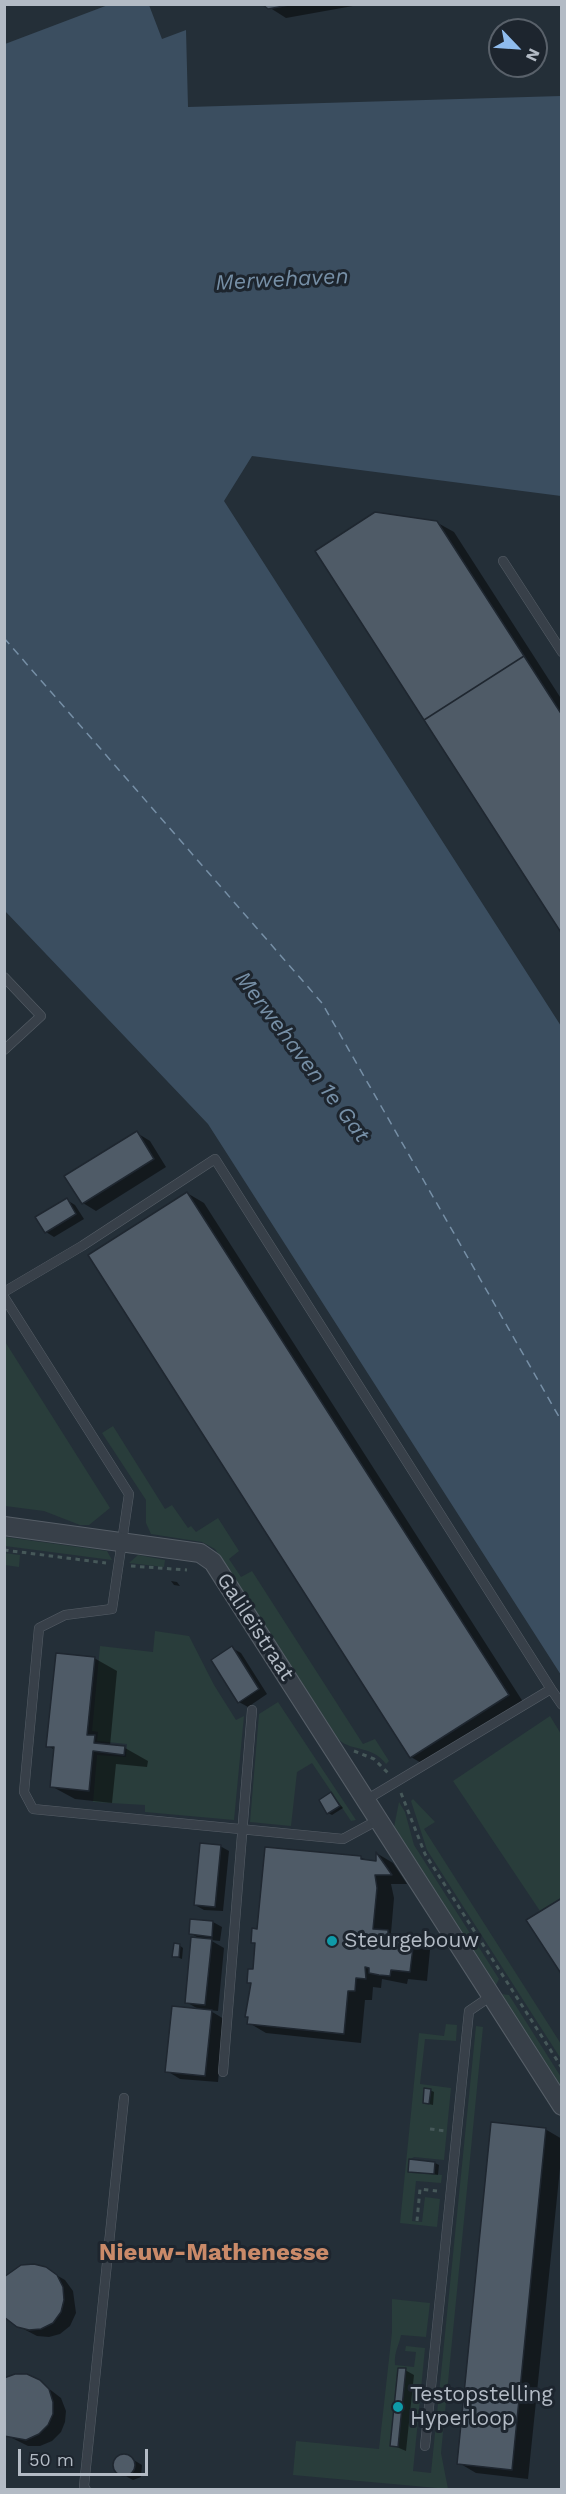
<!DOCTYPE html>
<html>
<head>
<meta charset="utf-8">
<style>
	body { margin:0 }
	#map { position:relative; width:566px; height:2494px; overflow:hidden; background:#242f38; font-family:"Work Sans",sans-serif }
	canvas { display:block }
	.frame { position:absolute; inset:0; border:6px solid #b3bbc5; pointer-events:none }
	.north { position:absolute; left:488px; top:18px; width:60px; height:60px; box-sizing:border-box; background:#1d252e; border:2px solid #59616a; border-radius:50%; rotate:115deg; font-size:16px; font-weight:700; line-height:24px; text-align:center; color:#b3bbc5 }
	.north::after { content:''; display:block; margin:auto; width:21px; height:27px; background:#8fbcee; clip-path:polygon(50% 0,100% 100%,50% 72%,0 100%) }
	.scale { position:absolute; left:18px; top:2449px; width:130px; height:27px; box-sizing:border-box; border:3px solid #b3bbc5; border-top:0; padding-left:8px; font-size:18px; line-height:21px; white-space:nowrap; color:#b3bbc5; -webkit-text-stroke:4px #1d252e; paint-order:stroke }
</style>
</head>
<body>
<div id="map">
<canvas width="566" height="2494"></canvas>
<div class="frame"></div>
<div class="north">N</div>
<div class="scale">50 m</div>
</div>
<script>
const c = document.querySelector('canvas').getContext('2d');
c.lineJoin = 'round';
function paint(path, color) { c.fillStyle = color; c.fill(path, 'evenodd'); }
function trace(path, color, width, dash) { c.strokeStyle = color; c.lineWidth = width; c.lineCap = dash ? 'butt' : 'round'; c.setLineDash(dash || []); c.stroke(path); }
function drawText(font, color, halo, rows, align = 'center') {
  c.font = font + ' "Work Sans",sans-serif'; c.lineWidth = 6; c.setLineDash([]); c.textBaseline = 'middle'; c.strokeStyle = halo; c.fillStyle = color; for (const [text, x, y, turn = 0] of rows) {
    c.save(); c.translate(x, y); c.rotate((+turn || 0) * Math.PI / 180); c.textAlign = isNaN(turn) ? turn : align; if (halo) c.strokeText(text, 0, 0); c.fillText(text, 0, 0); c.restore();
  }
}
paint(new Path2D(`
	M4,1340L110,1508L89,1525H80L44,1511L5,1506Z
	M113,1426L165,1509L172,1505L188,1528L191,1526L196,1532L218,1518L239,1551L229,1559L241,1577L252,1571L363,1744L375,1739L389,1761L386,1764C372,1745 353,1752 339,1740L215,1549L202,1542L151,1534L146,1523V1500L102,1433Z
	M5,1537L107,1551L112,1560L5,1546Z
	M4,1553L20,1555L19,1567L5,1565Z
	M138,1555L165,1560L164,1567L129,1563Z
	M155,1631L189,1636L214,1685L236,1720L244,1716L234,1820L145,1812V1805L93,1802L97,1755L126,1757L127,1744L97,1741L98,1732L92,1731L100,1646L153,1652Z
	M278,1702L356,1820L351,1821L312,1763L297,1772L291,1826L250,1822L259,1714Z
	M550,1716L561,1734V1898L540,1911L453,1781Z
	M413,1799L435,1822L424,1829L561,2044V2059L427,1850L411,1801Z
	M399,1802L405,1812L414,1845L499,1979L496,1985L394,1827Z
	M501,1994L509,1995L561,2077V2087Z
	M446,2024L457,2025L456,2041L425,2039L420,2084L451,2088L444,2160L414,2157L409,2160L408,2171L442,2175L441,2183L416,2181L412,2221L422,2222L425,2197L440,2199L437,2227L400,2223L419,2033L444,2036Z
	M476,2026L483,2027L441,2453L448,2489L293,2475L296,2441L379,2449L392,2332V2299L430,2303L426,2337L401,2335C399,2346 394,2351 395,2365L414,2367L416,2352L405,2351L406,2346L425,2348L413,2471L431,2473Z`), '#293d3b');
paint(new Path2D(`
	M108,5H149L162,39L186,30L188,107L561,96V496L252,456L224,501L561,1026V1675L208,1124L5,911V44Z`), '#3b4e60');
paint(new Path2D(`
	M264,4H364L286,18Z
	M436,522L454,532L562,700V932Z
	M137,1133L150,1141L166,1167L96,1211L83,1203Z
	M187,1193L204,1203L525,1705L428,1767L411,1757Z
	M67,1200L75,1205L84,1219L54,1237L46,1232Z
	M171,1581L177,1582L180,1586L174,1585Z
	M232,1648L241,1653L267,1694L248,1707L239,1702Z
	M94,1658L117,1671L110,1746L125,1748L148,1761L147,1767L116,1764L112,1803L75,1799L51,1786L55,1750L48,1746Z
	M331,1794L343,1808L332,1815L328,1813Z
	M220,1846L229,1851L223,1911L204,1910L195,1905Z
	M378,1854L393,1863L407,1884H391L394,1898L391,1933L400,1939L413,1940L430,1950L427,1981L408,1979L407,1984L382,1979L381,1988L373,1987L372,2000H365L361,2043L266,2033L249,2023L253,1985L248,1982L254,1971L257,1944L252,1942L258,1931L361,1858L377,1862Z
	M191,1920L213,1922L222,1927L220,1941L210,1940L224,1948L218,2011L209,2010L224,2019L218,2082L180,2079L167,2071L202,2011L186,2002L200,1939L190,1933Z
	M179,1945L183,1948L182,1959L174,1956Z
	M430,2090L434,2092L433,2105L424,2103Z
	M545,2129L562,2139V2149L528,2479L476,2473L459,2463Z
	M435,2163L439,2165L438,2175L410,2171Z
	M51,2272L65,2280L73,2291L76,2313L70,2326L60,2334L49,2337L37,2336L12,2323Z
	M405,2370L414,2375L406,2451L392,2445Z
	M39,2381L61,2398L66,2411L65,2422L61,2432L52,2441L40,2446H28L4,2434Z
	M127,2456L142,2465L141,2477L133,2480L118,2472L116,2464L118,2458Z`), '#0007');
trace(new Path2D(`
	M4,638L322,1003L562,1422`), '#768fa6', 1.5, [8, 6]);
const building = new Path2D(`
	M262,4H294L268,9Z
	M375,512L437,521L524,656L424,720L315,551Z
	M524,656L562,715V934L424,720Z
	M137,1131L154,1159L82,1204L64,1176Z
	M187,1192L509,1695L410,1758L88,1255Z
	M67,1198L76,1214L45,1233L35,1217Z
	M232,1646L259,1689L238,1703L211,1660Z
	M56,1653L95,1657L87,1735H95L94,1743L125,1746L124,1755L93,1751L89,1791L50,1787L54,1747H46Z
	M331,1792L340,1806L327,1814L319,1800Z
	M200,1843L221,1845L215,1907L194,1905Z
	M265,1847L361,1856V1859L376,1861V1852L392,1875H375L377,1888L373,1929L388,1930V1936L414,1939L410,1972L391,1970L390,1976L379,1975L369,1973V1968L365,1967L366,1979L356,1978L355,1991H348L344,2034L247,2024L248,2017H245L251,1983H247L248,1969H253L255,1943H251L252,1928L257,1929Z
	M562,1898V1975L526,1920Z
	M190,1919L213,1921L212,1937L189,1934Z
	M191,1937L212,1939L205,2005L185,2003Z
	M174,1943L180,1944L179,1957H172Z
	M172,2006L212,2010L205,2076L165,2072Z
	M424,2088L431,2089L429,2104L423,2103Z
	M491,2122L546,2128L512,2470L457,2464Z
	M409,2159L435,2162L434,2174L408,2172Z
	M34,2264L46,2267L57,2275L63,2287L64,2300L61,2312L53,2323L41,2329L29,2330L17,2327L4,2317V2277L21,2265Z
	M398,2368H406L398,2447L390,2446Z
	M15,2374H27L40,2380L49,2389L53,2402V2414L48,2425L39,2434L26,2440L4,2436V2378Z
	M113 2465a11 11 0 1 1 22 0a11 11 0 1 1-22 0Z`);
paint(building, '#4f5b67');
trace(building, '#1f2730', 1.5);
const service = new Path2D(`
	M503,561L562,652
	M4,977L41,1016L4,1050
	M4,1292L82,1246L215,1159L551,1689L366,1800
	M4,1297L129,1494L112,1609L65,1615L39,1628L24,1792L33,1809L343,1839L378,1820
	M551,1689L562,1705
	M223,2072L252,1710
	M425,2446L469,2011L491,1996
	M86,2490L84,2486L124,2098`);
const minor = new Path2D(`
	M4,1526L200,1553L213,1562L562,2106`);
trace(service, '#565e67', 10);
trace(minor, '#565e67', 20);
trace(new Path2D(`
	M4,1550L106,1563
	M131,1566L187,1570
	M354,1751L374,1759L388,1773
	M401,1793L425,1854L562,2068
	M430,2129L446,2131
	M417,2221L420,2189L437,2191`), '#465859', 3, [4.5, 4.5]);
trace(service, '#384049', 9);
trace(minor, '#384049', 18);
for (const [x, y, r, color] of [
	[332,1941,6,"#0f9aa8"],
	[398,2407,6,"#0f9aa8"]
]) { const dot = new Path2D(); dot.arc(x, y, r, 0, 2 * Math.PI); c.fillStyle = color; c.fill(dot); trace(dot, '#1d252e', 2); }
drawText('21px', '#b3bbc5', '#1d252e', [
	["Galileïstraat",255,1627,57]
]);
drawText('21px', '#b3bbc5', '#1d252e', [
	["Steurgebouw",344,1941],
	["Testopstelling",410,2395],
	["Hyperloop",410,2419]
], 'left');
drawText('italic 22px', '#768fa6', '#1d252e', [
	["Merwehaven",282,280,-3],
	["Merwehaven 1e Gat",302,1057,53]
]);
drawText('bold 24px', '#ca8a69', '#1d252e', [
	["Nieuw-Mathenesse",214,2253]
]);
</script>
</body>
</html>
